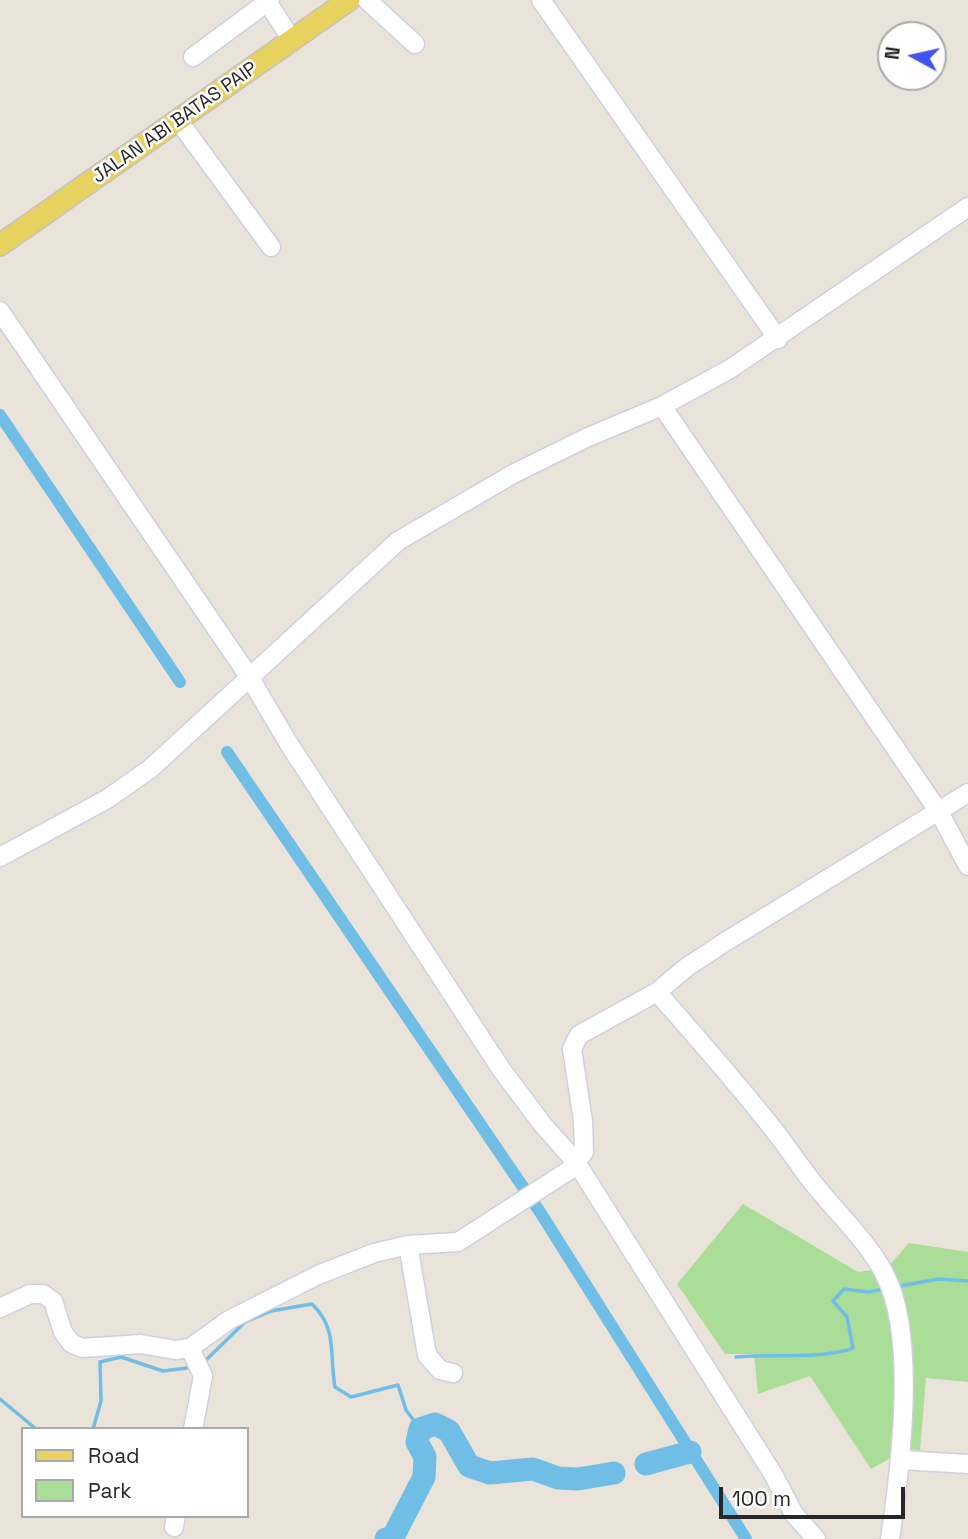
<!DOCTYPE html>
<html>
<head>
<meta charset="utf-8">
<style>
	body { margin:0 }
	#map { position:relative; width:968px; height:1539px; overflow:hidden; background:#e9e3d9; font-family:"Space Grotesk",sans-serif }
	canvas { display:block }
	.legend { position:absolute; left:21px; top:1427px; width:228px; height:91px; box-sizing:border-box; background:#fff; border:2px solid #a9a9a9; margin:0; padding:9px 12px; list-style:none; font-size:21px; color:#272727 }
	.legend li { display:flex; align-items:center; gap:14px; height:35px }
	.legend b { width:35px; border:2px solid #a9a9a9 }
	.north { position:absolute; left:877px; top:21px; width:70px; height:70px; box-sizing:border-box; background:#fff; border:2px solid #a9a9a9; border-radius:50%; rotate:278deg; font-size:19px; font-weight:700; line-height:28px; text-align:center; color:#272727 }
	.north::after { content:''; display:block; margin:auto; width:24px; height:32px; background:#4054ee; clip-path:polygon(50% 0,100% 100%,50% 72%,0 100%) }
	.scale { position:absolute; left:719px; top:1487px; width:186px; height:32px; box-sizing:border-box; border:4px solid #272727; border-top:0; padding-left:9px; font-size:21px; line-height:24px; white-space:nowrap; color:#272727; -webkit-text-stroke:5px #fff; paint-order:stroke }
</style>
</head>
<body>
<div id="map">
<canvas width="968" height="1539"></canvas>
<ul class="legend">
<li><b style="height:9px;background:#e7d15f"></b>Road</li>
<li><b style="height:19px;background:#aadd98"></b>Park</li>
</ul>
<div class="north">N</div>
<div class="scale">100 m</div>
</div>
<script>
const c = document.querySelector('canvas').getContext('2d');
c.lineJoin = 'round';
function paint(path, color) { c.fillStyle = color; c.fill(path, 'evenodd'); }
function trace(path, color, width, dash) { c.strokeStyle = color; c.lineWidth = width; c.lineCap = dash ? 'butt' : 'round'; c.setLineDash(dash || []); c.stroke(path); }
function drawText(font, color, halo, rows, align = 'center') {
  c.font = font + ' "Space Grotesk",sans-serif'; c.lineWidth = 5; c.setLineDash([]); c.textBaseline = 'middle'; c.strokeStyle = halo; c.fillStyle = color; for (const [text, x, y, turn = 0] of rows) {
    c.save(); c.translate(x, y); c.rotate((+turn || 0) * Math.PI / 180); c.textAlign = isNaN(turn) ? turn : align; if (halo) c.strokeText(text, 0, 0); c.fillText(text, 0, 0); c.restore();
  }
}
paint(new Path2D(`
	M743,1204L858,1272L887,1268L909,1243L968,1252V1382L926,1378L920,1450L907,1449L871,1469L810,1376L758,1394L754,1354H725L677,1284Z`), '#aadd98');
trace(new Path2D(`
	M894,1287L939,1279L968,1281
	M736,1357C774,1354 811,1359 848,1350L853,1348L847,1317L833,1301L844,1289L869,1292L883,1289
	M204,1362L245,1322L271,1311L312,1304C338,1329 329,1354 335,1387L351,1397L398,1385L406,1410L420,1429
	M0,1399L36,1429
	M93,1429L101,1401L100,1362L121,1357L163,1371L195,1367`), '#70bee6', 3.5);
trace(new Path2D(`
	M0,415L180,682
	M227,752L540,1212L746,1539`), '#70bee6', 12);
trace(new Path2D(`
	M646,1464L690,1452
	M386,1539L393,1537L424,1477L425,1457L417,1442L420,1429L435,1424L449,1431L469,1466L490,1473L533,1469L558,1478L578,1479L614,1473`), '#70bee6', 23);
const minor = new Path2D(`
	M266,0L292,40
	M367,0L415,44
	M541,0L778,339
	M193,57L270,0
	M178,120L271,247
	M0,311L250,678L289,744L501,1069L543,1125L576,1162L773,1474L794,1514L816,1539
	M662,406L939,812L968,866
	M0,857L107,799L150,769L398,541L513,474L586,438L662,406L730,369L968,207
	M657,992C698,1039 739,1085 777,1134C791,1152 803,1171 818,1189C841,1217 870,1244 886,1277C917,1340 900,1470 890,1539
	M408,1245L427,1355L440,1370L453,1373
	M0,1308L30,1294H43L53,1301L63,1332L71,1343L82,1348L141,1344L175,1350L190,1348L229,1320L318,1275L374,1253L408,1245L458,1242L568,1171L584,1152L583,1121L572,1049L579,1035L657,992L687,967L725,942L968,793
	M190,1348L203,1376L193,1429
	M902,1460L968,1464
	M174,1527L176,1516`);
const major = new Path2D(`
	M0,245L349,0`);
trace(minor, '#ced0df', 21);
trace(major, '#c3c3c3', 24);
trace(minor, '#fff', 18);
trace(major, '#e7d15f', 21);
drawText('19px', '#272727', '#fff', [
	["JALAN ABI BATAS PAIP",175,123,-35]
]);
</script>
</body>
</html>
